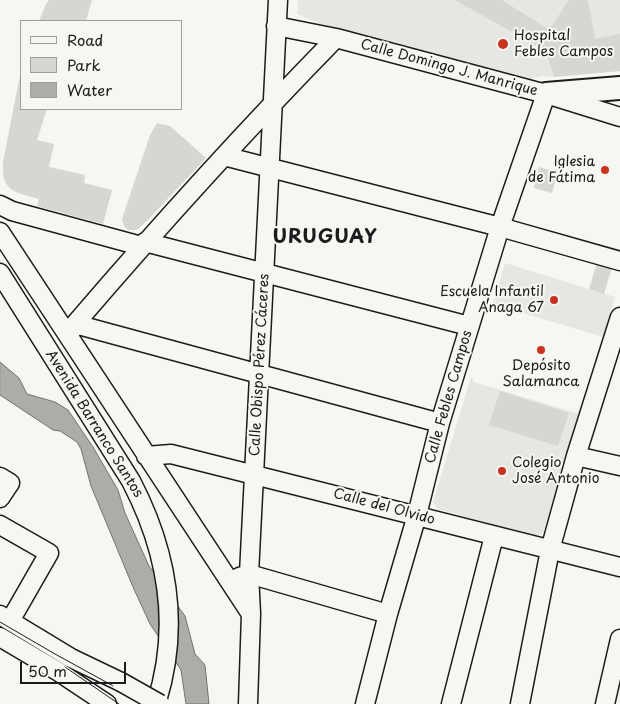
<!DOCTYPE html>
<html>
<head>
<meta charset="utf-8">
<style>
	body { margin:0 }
	#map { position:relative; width:620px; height:704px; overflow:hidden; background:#f6f6f2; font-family:"Playpen Sans",sans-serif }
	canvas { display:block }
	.legend { position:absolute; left:20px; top:20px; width:162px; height:90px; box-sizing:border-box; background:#f6f6f2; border:1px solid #9f9f9c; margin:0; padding:6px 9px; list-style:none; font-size:15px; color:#1c1c1c }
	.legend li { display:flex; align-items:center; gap:10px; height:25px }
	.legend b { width:25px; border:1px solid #9f9f9c }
	.scale { position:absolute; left:20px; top:662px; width:106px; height:22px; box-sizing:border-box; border:2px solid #1c1c1c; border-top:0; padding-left:6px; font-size:15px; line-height:18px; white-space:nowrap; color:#1c1c1c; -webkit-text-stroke:4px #f6f6f2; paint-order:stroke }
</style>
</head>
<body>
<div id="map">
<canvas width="620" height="704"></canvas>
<ul class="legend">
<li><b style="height:6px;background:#f6f6f2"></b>Road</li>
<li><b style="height:14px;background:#d6d6d2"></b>Park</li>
<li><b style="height:14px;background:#acaca9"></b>Water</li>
</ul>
<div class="scale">50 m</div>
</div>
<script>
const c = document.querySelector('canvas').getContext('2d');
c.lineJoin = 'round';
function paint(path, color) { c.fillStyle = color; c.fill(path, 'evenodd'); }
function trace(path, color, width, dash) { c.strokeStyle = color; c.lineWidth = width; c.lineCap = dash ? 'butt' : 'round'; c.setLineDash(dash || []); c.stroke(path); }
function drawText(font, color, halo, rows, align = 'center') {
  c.font = font + ' "Playpen Sans",sans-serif'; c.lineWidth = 4; c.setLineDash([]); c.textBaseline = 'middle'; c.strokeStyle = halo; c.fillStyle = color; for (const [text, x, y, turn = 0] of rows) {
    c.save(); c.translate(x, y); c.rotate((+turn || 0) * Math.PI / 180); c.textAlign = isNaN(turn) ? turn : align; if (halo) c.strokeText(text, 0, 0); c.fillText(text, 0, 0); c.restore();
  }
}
paint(new Path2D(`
	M298,0H620V71L554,77L542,76L526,80L332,29L297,14Z
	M505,263L615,297L603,337L493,304Z
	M471,377L474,382L579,414L543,533L537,537L437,509L433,502Z`), '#e6e6e2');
paint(new Path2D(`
	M49,0H92L86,21H39L46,4Z
	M455,0H502L549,30L569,0H588L595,39L620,34V71L554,77L546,51Z
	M21,70V109H47L37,140L54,144L49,167L85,175L84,183L112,190L103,224L37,206L39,199C15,192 1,192 3,162Z
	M157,123L170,126L206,158L147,221L137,230H128L124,226L122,219L150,135Z
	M539,167L558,172L552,193L534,188Z
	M598,259L613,264L604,294L589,289Z
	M500,391L569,413L558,446L489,425Z`), '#d6d6d2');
const water = new Path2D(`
	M0,362L19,378L27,394L55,402L68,410L93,447L118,490L125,513L149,566L185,616L195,654L205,665L209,704H186L181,670L150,624L133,587L91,486L81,449L77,442L60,431L53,430L0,395Z`);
paint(water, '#acaca9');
trace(water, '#727271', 1);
const minor = new Path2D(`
	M276,26L336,38L546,94L620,117
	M224,156L500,227L620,261
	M0,205L12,211L141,246
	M0,232L251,614
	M145,242L469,326
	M0,273L131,481C168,552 181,626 156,704
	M75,324L440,423
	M69,335L75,324C159,226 246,130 336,38
	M146,456L171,454L620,567
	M576,456L620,466
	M0,477L10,483L0,498
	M0,525L49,553L10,621
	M239,577L249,574L388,614
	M0,615L71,658L121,682
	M0,637L59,672L107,704
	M248,704L251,614L249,574L278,0
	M365,704L388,614L417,515L440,423L500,227L546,94
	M451,704L494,536
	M520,704L550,550L576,456L620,317
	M605,704L620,639`);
const major = new Path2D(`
	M546,94L620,88`);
trace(minor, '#1c1c1c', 21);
trace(major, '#1c1c1c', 26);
trace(minor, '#f6f6f2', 18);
trace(major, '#f6f6f2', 22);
trace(new Path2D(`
	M0,622L55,654L146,704
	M65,667L119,704`), '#1c1c1c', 1);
const minorBridge = new Path2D(`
	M121,682L160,704`);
trace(minorBridge, '#1c1c1c', 21, []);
trace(minorBridge, '#f6f6f2', 18);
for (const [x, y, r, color] of [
	[503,44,6,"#c8321e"],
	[605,170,5,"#c8321e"],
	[554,300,5,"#c8321e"],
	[541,350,5,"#c8321e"],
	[502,471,5,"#c8321e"]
]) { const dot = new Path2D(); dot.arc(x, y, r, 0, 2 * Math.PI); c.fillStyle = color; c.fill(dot); trace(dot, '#f6f6f2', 2); }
drawText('14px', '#1c1c1c', '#f6f6f2', [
	["Hospital",514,36],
	["Febles Campos",514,52],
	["Iglesia",595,162,"right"],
	["de Fátima",595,178,"right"],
	["Escuela Infantil",544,292,"right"],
	["Anaga 67",544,308,"right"],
	["Depósito",541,366,"center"],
	["Salamanca",541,382,"center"],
	["Colegio",512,463],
	["José Antonio",512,479]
], 'left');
drawText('14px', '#1c1c1c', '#f6f6f2', [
	["Calle Domingo J. Manrique",449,68,15],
	["Calle Obispo Pérez Cáceres",260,365,-87],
	["Calle Febles Campos",449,397,-74],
	["Avenida Barranco Santos",94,424,58],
	["Calle del Olvido",384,507,15]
]);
c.letterSpacing = '1px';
drawText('bold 19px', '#1c1c1c', '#f6f6f2', [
	["URUGUAY",325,238]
]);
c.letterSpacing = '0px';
</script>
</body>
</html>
